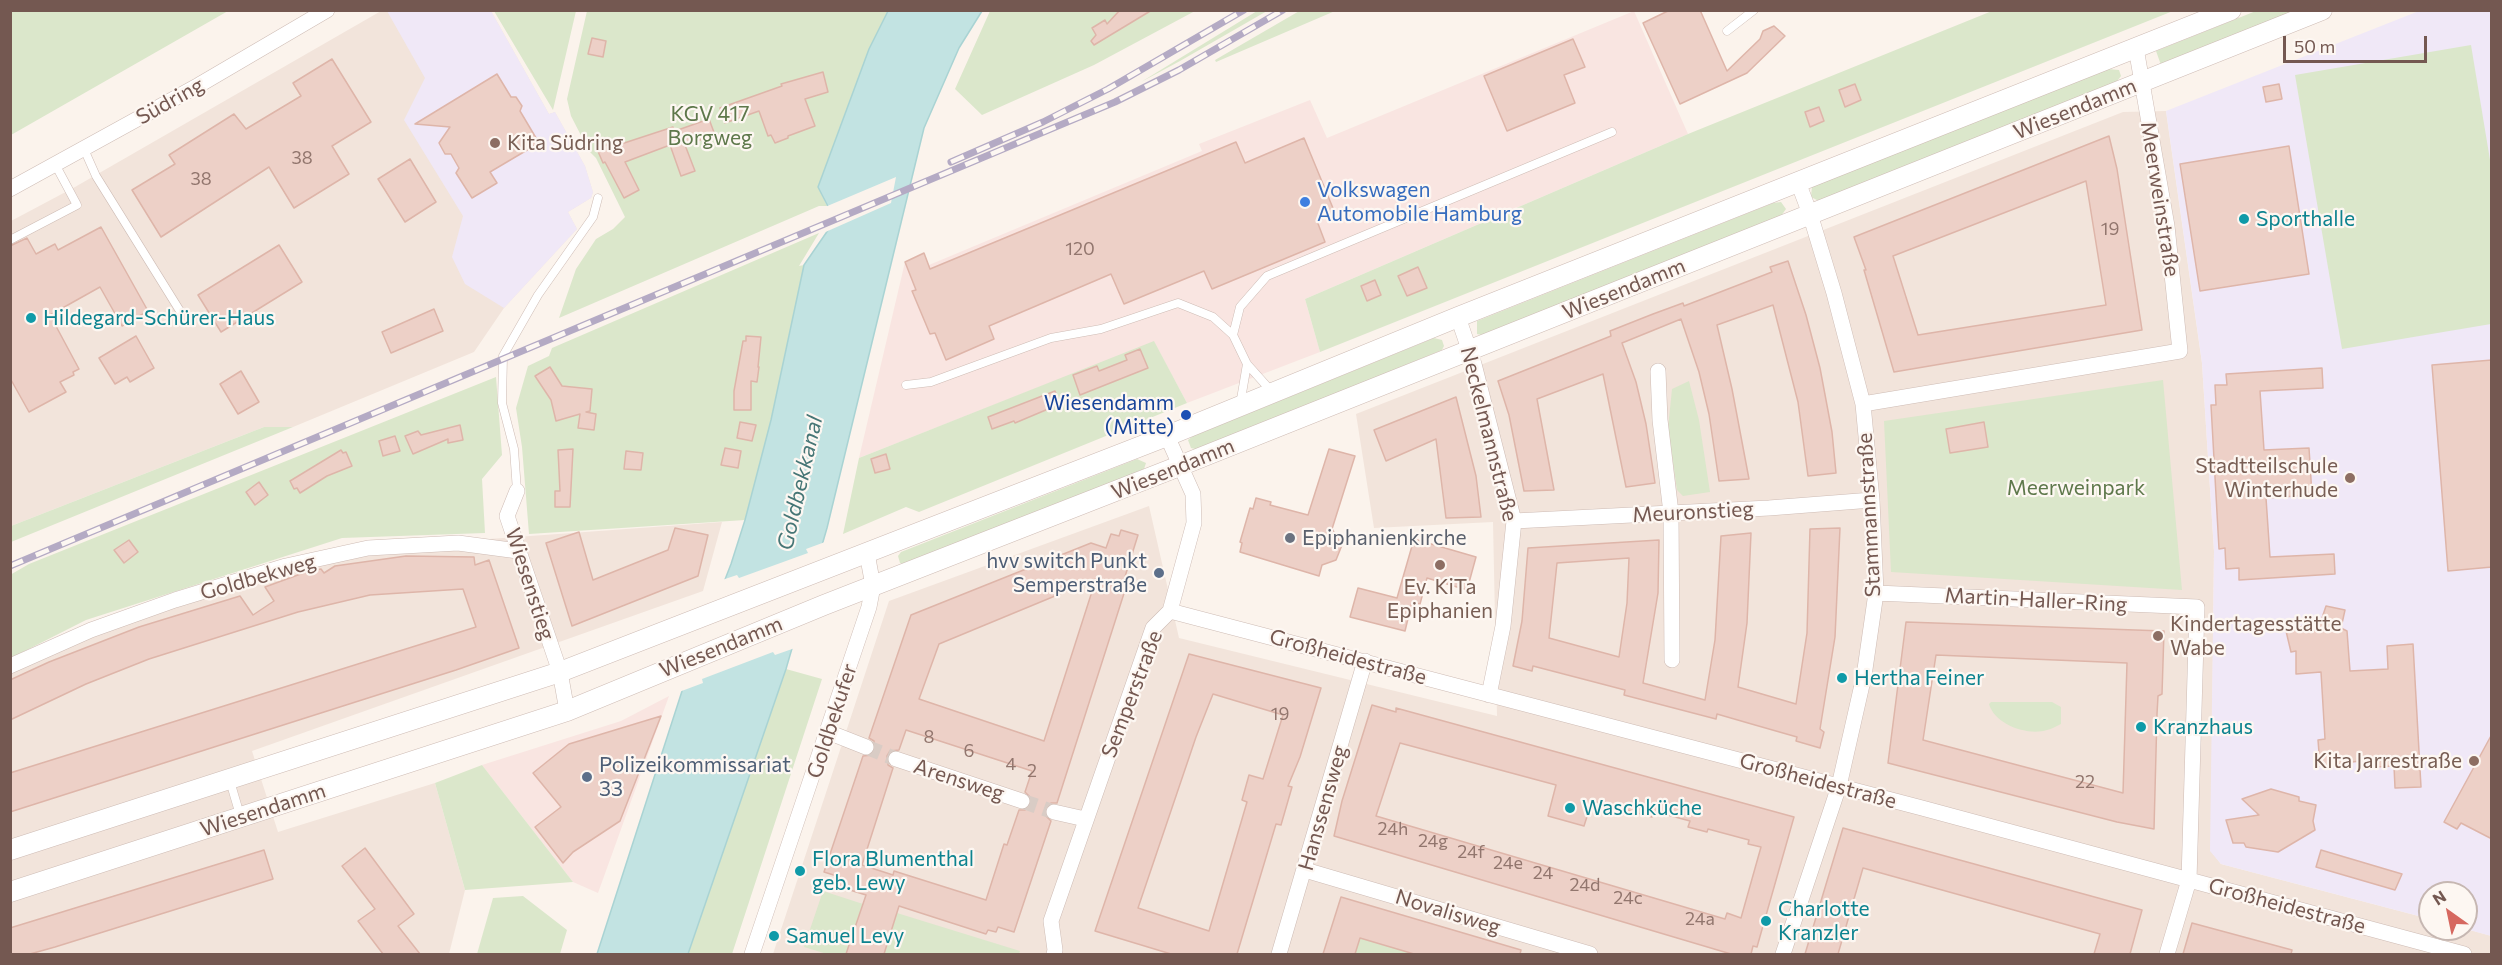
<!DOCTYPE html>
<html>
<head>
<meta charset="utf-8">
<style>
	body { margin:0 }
	#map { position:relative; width:2502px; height:965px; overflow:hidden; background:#fbf3ec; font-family:Commissioner,sans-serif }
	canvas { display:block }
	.frame { position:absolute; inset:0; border:12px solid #745851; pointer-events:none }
	.north { position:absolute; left:2418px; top:881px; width:60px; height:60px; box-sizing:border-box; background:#fdf7f2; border:2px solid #c6b7b2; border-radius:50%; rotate:327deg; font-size:16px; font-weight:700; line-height:24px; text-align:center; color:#745851 }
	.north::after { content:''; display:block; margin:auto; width:21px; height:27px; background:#d66860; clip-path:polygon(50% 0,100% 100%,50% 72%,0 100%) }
	.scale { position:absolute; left:2283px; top:36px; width:144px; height:27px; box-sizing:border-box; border:3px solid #745851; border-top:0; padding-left:8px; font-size:18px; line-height:21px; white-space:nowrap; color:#745851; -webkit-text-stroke:4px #fdf7f2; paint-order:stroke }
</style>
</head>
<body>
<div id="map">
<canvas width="2502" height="965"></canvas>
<div class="frame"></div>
<div class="north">N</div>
<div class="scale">50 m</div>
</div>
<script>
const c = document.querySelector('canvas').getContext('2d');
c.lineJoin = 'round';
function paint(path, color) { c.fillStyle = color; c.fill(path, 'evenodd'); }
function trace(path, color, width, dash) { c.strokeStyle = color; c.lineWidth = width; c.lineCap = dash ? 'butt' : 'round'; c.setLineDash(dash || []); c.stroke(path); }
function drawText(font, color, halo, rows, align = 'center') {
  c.font = font + ' Commissioner,sans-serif'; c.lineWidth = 4.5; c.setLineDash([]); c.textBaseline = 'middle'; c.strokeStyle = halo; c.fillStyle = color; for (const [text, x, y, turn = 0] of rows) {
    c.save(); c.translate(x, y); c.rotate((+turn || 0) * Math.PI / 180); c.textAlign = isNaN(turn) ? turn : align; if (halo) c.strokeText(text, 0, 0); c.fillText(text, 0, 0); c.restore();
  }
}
paint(new Path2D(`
	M381,11H491L549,114L555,112L585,166L593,192L591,198L568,212L577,229L504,308L474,352L293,427H264L11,526V221L75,187Z
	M2166,111L2202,363L2214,551L2211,851L2221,864L2430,919V929H2466L2492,936L2491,954H773L889,601L1149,506L1179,638L1497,716L1493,522L1374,528L1356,414L2123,112Z
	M722,522L703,591L252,751L278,832L435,783L465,890L449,954H11L10,668L222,585L421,544Z`), '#f2e4db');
paint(new Path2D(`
	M1634,11L1688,134L1305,299L1320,352L1187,403L1154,342L859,458L905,262L924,253L929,265L1202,151L1199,144L1310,100L1327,138Z
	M669,696L598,893L573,882L482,765L621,721Z`), '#f9e5e1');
paint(new Path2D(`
	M387,11H491L549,114L555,112L585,166L593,192L591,198L568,212L577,229L504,308L465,284L452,257L463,216L404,120L425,78Z
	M2419,11H2491V936L2466,929V893H2430V919L2221,864L2210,851L2214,551L2202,363L2166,111Z`), '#f0e8f7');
paint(new Path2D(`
	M11,10H228V11L11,135Z
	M1301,10L1335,11L1216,62L1215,60Z
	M494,11H576L553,110Z
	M587,11H888L869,49L818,187L827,206H819L559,318L576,269L596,239L613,229L625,217L596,158L589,151L571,116L567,99Z
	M990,11H1195L1094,65L982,115L955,89Z
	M1257,11H1267L1180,61L1141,82Z
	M1992,11H2173L1320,352L1305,299L1688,134Z
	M2256,11H2296L2161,65L2156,51Z
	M2471,45L2491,166V324L2342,349L2295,75Z
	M2108,69L2119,70L2121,76L2115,84L1819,201L1811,197L1812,186Z
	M1781,202L1786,209L1781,216L1486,336L1477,334V321L1773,203Z
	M819,233L799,266L804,265L771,420L745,520L529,534L522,447L516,408L528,366L549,356L552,348Z
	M1434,338L1442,340L1444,346L1442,350L1199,450L1191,448L1188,440L1193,436Z
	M1154,341L1187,403L919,512L906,507L843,534L859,458Z
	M496,377L502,455L482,479L485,533L342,538L86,620L11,658L10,575L29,564Z
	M2163,380L2182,590L1891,572L1884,421Z
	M1689,381L1699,420L1710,492L1683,496L1677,490L1668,428L1672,389Z
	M264,427H293L11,542V526Z
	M1137,459L1146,463L1144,469L904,565L900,563L898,556L901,552Z
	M786,669L822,679L732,954H688Z
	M1991,702H2052L2061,707V724C2056,726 2052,729 2047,730C2028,736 1995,725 1989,704Z
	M482,765L573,882L465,890L435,783Z
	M823,891L863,904L846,954H827L804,947Z
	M523,896L567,930L560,954H477L493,898Z
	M897,913L1020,951L1019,954H884Z
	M1360,938L1414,954H1355Z`), '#dbe7cb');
const water = new Path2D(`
	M888,11H982L959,48L924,128L827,528L786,669L688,954H597L683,688L731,564L745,520L771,420L804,265L835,220L818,187L869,49Z`);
paint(water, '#c2e3e2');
trace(water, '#a9d3d3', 1.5);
paint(new Path2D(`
	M896,177L891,203L821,234L831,219L825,207Z
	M825,542L795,648L775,655L773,652L702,679L703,683L679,692L722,580L737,575L739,578L808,553L806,549Z`), '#fbf3ec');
const building = new Path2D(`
	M1120,10H1152L1094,45L1091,41L1096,35L1092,28L1105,20L1107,24Z
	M1670,10H1700L1727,71L1760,39L1763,31L1774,26L1785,36L1747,73L1680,104L1643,23Z
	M592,38L606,41L603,57L588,54Z
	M1573,39L1585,67L1564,75L1575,103L1507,131L1484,76Z
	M332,59L371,122L332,146L349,174L294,208L269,167L161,237L132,190L175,164L169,155L234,114L246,129L301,96L293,83Z
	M823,72L828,92L805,99L815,126L788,136V138L775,143L771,135L768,136L759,111L725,123L720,108L782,86L781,84Z
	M497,74L511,97H516L522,106L520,111L539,143L490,172L497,183L472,198L456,173L459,168L451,154H445L439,143L450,127L415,124Z
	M1855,84L1861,100L1845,107L1839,90Z
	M2279,84L2282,99L2266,102L2263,87Z
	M1819,107L1824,121L1810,127L1805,112Z
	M709,119L715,135L685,145L695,171L681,176L670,145L625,162L639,190L624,198L605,162L603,163L597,149L611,143L612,147L673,127L675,131Z
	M2109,136L2117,169L2142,330L1894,372L1864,270H1866L1854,237ZM2086,181L2106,305L1918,335L1893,256Z
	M1304,138L1335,213L1317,221L1325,242L1212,289L1204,271L1124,304L1111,274L989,326L994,339L946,360L935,333L930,334L912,291L916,290L905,262L924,253L930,269L1236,142L1245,163Z
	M2289,146L2309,274L2200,291L2180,164Z
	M410,159L436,202L405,222L378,179Z
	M101,227L148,311L122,326L100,287L50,315L79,369L73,372L74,375L60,382L66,392L29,412L10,378V246L27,238L36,254L55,244L58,250Z
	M279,245L302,282L221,332L198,295Z
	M1788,261L1806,315L1820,368L1832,432L1836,473L1808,476L1798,402L1773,305L1717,325L1732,389L1749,479L1719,481L1709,414L1699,372L1681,319L1622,343L1636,382L1646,424L1655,483L1626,487L1603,374L1537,399L1554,490L1524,491L1509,415L1498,381L1611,336L1610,331L1653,314L1683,303L1684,306L1772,272L1770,267Z
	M1418,267L1427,288L1407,296L1398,276Z
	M1375,280L1381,295L1367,301L1361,286Z
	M434,309L443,331L391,353L382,332Z
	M136,336L154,368L130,382L127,377L115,384L99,358Z
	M746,336L761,337L758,367H759L757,382L751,381V410H734V391L743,341H746Z
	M1140,349L1148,368L1080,395L1073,375L1097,366L1099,371L1127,360L1125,355Z
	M2492,360V567L2448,571L2432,365Z
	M550,367L562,386L592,389L590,411L586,412L596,414L594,430L578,428L580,414L556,421L551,400L535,376Z
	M2322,368L2323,388L2260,391L2264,450L2309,448L2312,495L2266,498L2270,557L2334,554L2335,574L2239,580V568L2226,569L2225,548L2219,549L2211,405H2216L2215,385H2227L2226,374Z
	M241,371L259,402L238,414L220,384Z
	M1055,391L1060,404L1015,423L1014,421L992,429L988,417Z
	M1456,397L1476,476L1481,517L1446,518L1436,439L1386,461L1374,430Z
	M740,422L756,425L752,441L737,438Z
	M1984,422L1988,447L1950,453L1946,429Z
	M460,425L463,440L448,443V439L413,454L405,436L418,431L421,435Z
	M395,436L400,451L383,456L379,441Z
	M725,448L741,451L738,468L721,465Z
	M573,449L570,507H555V491H560L558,450Z
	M1329,449L1355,456L1332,529L1342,545L1336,560L1322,565L1319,576L1240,552L1242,543L1240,542L1250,508L1253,509L1256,498L1271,502L1270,505L1308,515Z
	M341,450L343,453L346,452L352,466L327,476L300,493L297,488L294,489L290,481Z
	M626,451L643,453L641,470L624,469Z
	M886,454L890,469L875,473L871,459Z
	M259,482L268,495L255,505L246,492Z
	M675,528L708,535L698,576L572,626L546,543L579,532L593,580L668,550Z
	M1840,528L1835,637L1820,729L1824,732L1820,748L1796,741L1797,737L1755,725L1717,714L1716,719L1624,695L1625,690L1533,666L1532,671L1513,666L1522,621L1528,548L1659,540L1658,593L1643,683L1705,700L1715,640L1721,536L1751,533L1747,623L1738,687L1796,704L1807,633L1810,529ZM1629,558L1627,603L1619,657L1549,638L1557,563Z
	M1121,530L1138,535L1123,583L1127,584L1057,803H1051L1045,809V815L1051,821L1014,932L998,927L996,932L988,930L986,934L899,906L884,954H846L866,895L837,886L840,877L824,872L863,756L872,755L875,750L874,741L869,738L911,615L1091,543L1106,548L1111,534L1119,536ZM1096,579L1044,741L919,699L939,644ZM906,730L1032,771L1025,792L1031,798V805L1025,810H1019L1007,845L1004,844L986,900L894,871L893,875L862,865L893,768L888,765L887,756L890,751L899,750Z
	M1414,539L1476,557L1467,590L1427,578L1420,604L1412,602L1405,631L1350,617L1358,588L1397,598Z
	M129,540L138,552L124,563L114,550Z
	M406,556L474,557L475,565L489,560L519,648L456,670L10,812V773L476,627L463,589L370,595L298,612L149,659L86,684L10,720V680L49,662L139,627L240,596L253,615L274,601L265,587L306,572L321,569L324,573L335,566Z
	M2326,606L2345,610L2341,628L2347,631L2350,671L2388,669L2387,646L2413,644L2421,787L2395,788L2394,766L2377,767L2376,759L2320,766L2318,740L2325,739L2321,672L2296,674V651L2291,652L2286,631L2321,621Z
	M1906,622L2164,631L2162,694L2158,696L2157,714L2154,829L2117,822L1888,763ZM1936,655L2127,663L2123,793L1923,740Z
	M1189,654L1321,688L1300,757L1288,786L1292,787L1281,825L1276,824L1237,954H1171L1095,931ZM1213,694L1283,715L1263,779L1249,775L1242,800L1247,802L1209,931L1138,908L1196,737Z
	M1372,705L1396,712V708L1794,817L1757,947L1753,946L1751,954H1731L1334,836L1342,801ZM1400,743L1556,785L1548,816L1584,826L1592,801L1652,817L1653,811L1690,821L1688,827L1707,832L1708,829L1749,840L1748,844L1761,847L1741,918L1727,913L1725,919L1376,816Z
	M661,716L620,821L573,852L563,863L535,827L561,807L533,773L569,744Z
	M2492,734V839L2461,823L2457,829L2444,822Z
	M2271,789L2299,797V801L2316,805L2313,821L2315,830L2278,852L2246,847L2244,843H2233L2226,820L2259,815L2242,799Z
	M1843,828L2142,910L2130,954H2094L2100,934L1863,868L1838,954H1805Z
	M365,848L414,914L398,926L420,954H383L358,921L375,909L342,866Z
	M264,850L273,879L55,947L30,954H10V928Z
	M2321,850L2402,874L2395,890L2316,867Z
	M1341,897L1521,950L1520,954H1414L1360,938L1355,954H1323Z
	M2192,923L2292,950L2291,954H2183Z`);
paint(building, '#edd0c7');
trace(building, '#deb5a9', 1.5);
trace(new Path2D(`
	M866,747L896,759
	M1022,801L1054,812`), '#d9ccc5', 15, [15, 8]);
const service = new Path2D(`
	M1727,31L1754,10
	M84,149L96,176L180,311
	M10,240L77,205L55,164
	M906,385L931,382L1051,338L1101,329L1178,303L1213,317L1233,335
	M1273,393L1247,364L1233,335L1240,307L1267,276L1612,132
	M1240,405L1247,364
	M517,491L514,449L502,403L503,356L538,295L593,217L598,198
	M230,781L240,815`);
const minor = new Path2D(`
	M10,189L199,85L327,10
	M1458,317L1474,364L1514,521L1503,626L1489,695
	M1658,371L1660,420L1671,513L1672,660
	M1863,404L2180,351L2167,226L2136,48
	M517,491L507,516L560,672L567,711
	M1514,521L1769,508L1872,500
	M1876,593L2197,607L2189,880L2167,954
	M1170,611L1922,808L2464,954
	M10,666L91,630L175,600L286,566L368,548L458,543L518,551
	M828,732L866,747
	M896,759L1022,801
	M1054,812L1085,819
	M1305,870L1590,954
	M752,954L869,607L873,586L867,553
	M1054,954L1055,950L1051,921L1153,628L1170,611L1194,523L1193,494L1167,436
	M1279,954L1365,661
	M1783,954L1839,786L1864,676L1876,593L1872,500L1863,404L1834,293L1810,214L1798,182`);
const tertiary = new Path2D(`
	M10,850L560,672L1167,436L1458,317L2231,10
	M10,892L567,711L824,605L1182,465L2322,10`);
trace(service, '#cebcb5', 9);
trace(minor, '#cebcb5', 16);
trace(tertiary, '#cebcb5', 21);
trace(service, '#fff', 8);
trace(minor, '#fff', 15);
trace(tertiary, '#fff', 20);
const rail = new Path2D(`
	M951,162L1043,122L1108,89L1244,10
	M10,566L1115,102L1179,70L1283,10`);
trace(rail, '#b4aac4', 7);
trace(rail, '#fdf7f2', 4.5, [14]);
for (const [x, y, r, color] of [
	[495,143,6,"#8d6e63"],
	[1305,202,6,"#3f7fe0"],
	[2244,219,6,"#0f9aa8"],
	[31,318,6,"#0f9aa8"],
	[1186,415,6,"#1a4fb4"],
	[2350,478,6,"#8d6e63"],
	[1290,538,6,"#6b7280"],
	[1440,565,6,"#8d6e63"],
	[1159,573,6,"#5c6f8a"],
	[2158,636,6,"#8d6e63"],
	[1842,678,6,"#0f9aa8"],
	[2141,727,6,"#0f9aa8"],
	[2474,761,6,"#8d6e63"],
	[587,777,6,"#5c6f8a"],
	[1570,808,6,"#0f9aa8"],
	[800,871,6,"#0f9aa8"],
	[1766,921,6,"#0f9aa8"],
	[774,936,6,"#0f9aa8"]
]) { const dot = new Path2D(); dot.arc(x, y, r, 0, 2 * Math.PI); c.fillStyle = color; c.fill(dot); trace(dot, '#fdf7f2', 2); }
drawText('18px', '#92766e', null, [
	["38",302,158],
	["38",201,179],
	["19",2110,229],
	["120",1080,249],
	["19",1280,714],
	["8",929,737],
	["6",969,751],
	["4",1011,764],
	["2",1032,771],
	["22",2085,782],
	["24h",1393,829],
	["24g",1433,841],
	["24f",1471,852],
	["24e",1508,863],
	["24",1543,873],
	["24d",1585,885],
	["24c",1628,898],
	["24a",1700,919]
]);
drawText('21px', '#745851', '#fdf7f2', [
	["Südring",170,101,-29],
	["Wiesendamm",2075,109,-22],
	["Meerweinstraße",2160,199,81],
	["Wiesendamm",1624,289,-22],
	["Neckelmannstraße",1489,434,76],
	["Wiesendamm",1173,469,-22],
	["Meuronstieg",1693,512,-3],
	["Stammannstraße",1869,515,-93],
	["Goldbekweg",258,577,-16],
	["Wiesenstieg",530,584,72],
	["Martin-Haller-Ring",2036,600,3],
	["Wiesendamm",721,647,-22],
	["Großheidestraße",1348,657,15],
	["Semperstraße",1132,694,-69],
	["Goldbekufer",832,721,-72],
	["Arensweg",959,780,18],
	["Großheidestraße",1818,781,15],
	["Hanssensweg",1323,808,-74],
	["Wiesendamm",263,810,-18],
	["Großheidestraße",2287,906,15],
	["Novalisweg",1448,912,17]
]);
drawText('21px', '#5e784b', '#fdf7f2', [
	["KGV 417",710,114],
	["Borgweg",710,138],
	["Meerweinpark",2076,488]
]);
drawText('21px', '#785e54', '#fdf7f2', [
	["Kita Südring",507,143],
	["Stadtteilschule",2338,466,"right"],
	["Winterhude",2338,490,"right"],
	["Ev. KiTa",1440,587,"center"],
	["Epiphanien",1440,611,"center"],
	["Kindertagesstätte",2170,624],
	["Wabe",2170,648],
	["Kita Jarrestraße",2462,761,"right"]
], 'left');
drawText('21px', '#366cbe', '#fdf7f2', [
	["Volkswagen",1317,190],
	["Automobile Hamburg",1317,214]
], 'left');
drawText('21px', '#0d838f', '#fdf7f2', [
	["Sporthalle",2256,219],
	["Hildegard-Schürer-Haus",43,318],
	["Hertha Feiner",1854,678],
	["Kranzhaus",2153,727],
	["Waschküche",1582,808],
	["Flora Blumenthal",812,859],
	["geb. Lewy",812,883],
	["Charlotte",1778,909],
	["Kranzler",1778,933],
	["Samuel Levy",786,936]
], 'left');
drawText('21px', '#164399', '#fdf7f2', [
	["Wiesendamm",1174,403],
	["(Mitte)",1174,427]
], 'right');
drawText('21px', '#5b616d', '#fdf7f2', [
	["Epiphanienkirche",1302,538]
], 'left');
drawText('21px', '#4e5e75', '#fdf7f2', [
	["hvv switch Punkt",1147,561],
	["Semperstraße",1147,585],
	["Polizeikommissariat",599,765,"left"],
	["33",599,789,"left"]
], 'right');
drawText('italic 22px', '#467676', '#fdf7f2', [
	["Goldbekkanal",800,483,-77]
]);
</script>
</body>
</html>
